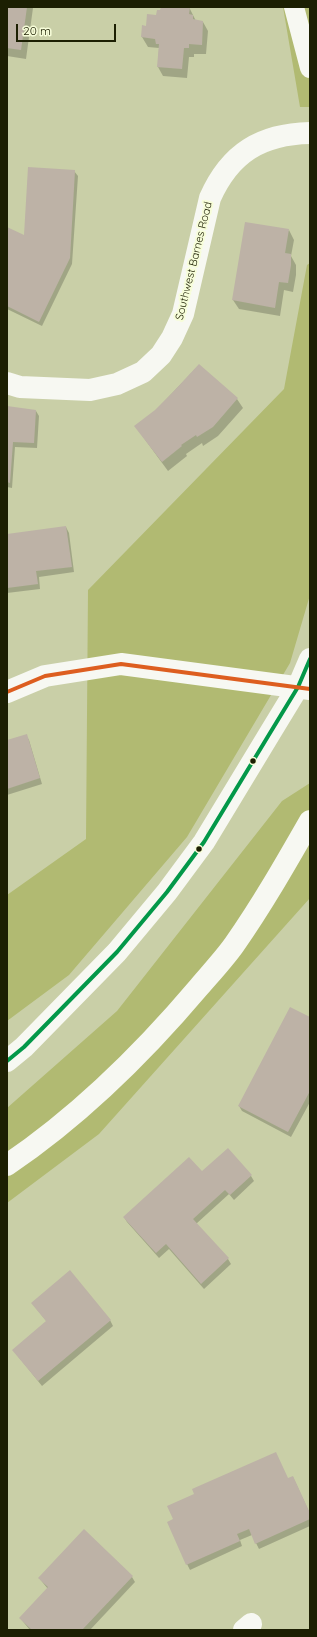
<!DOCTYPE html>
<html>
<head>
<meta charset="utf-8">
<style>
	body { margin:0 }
	#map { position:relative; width:317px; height:1637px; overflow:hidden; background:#c9cfa7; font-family:Quicksand,sans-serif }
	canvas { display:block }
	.frame { position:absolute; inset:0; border:8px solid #1c1f02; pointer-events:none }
	.scale { position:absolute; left:16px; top:24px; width:100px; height:18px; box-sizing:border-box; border:2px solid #1c1f02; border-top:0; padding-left:5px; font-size:12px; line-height:14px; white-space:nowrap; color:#1c1f02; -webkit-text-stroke:3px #f7fdd9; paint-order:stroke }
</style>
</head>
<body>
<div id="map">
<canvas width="317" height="1637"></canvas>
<div class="frame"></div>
<div class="scale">20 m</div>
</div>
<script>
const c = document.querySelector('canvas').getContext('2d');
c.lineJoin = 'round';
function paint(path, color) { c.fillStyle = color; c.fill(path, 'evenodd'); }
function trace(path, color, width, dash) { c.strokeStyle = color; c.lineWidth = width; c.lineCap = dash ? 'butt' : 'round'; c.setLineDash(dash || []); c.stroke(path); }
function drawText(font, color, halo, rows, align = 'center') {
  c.font = font + ' Quicksand,sans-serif'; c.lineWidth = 4; c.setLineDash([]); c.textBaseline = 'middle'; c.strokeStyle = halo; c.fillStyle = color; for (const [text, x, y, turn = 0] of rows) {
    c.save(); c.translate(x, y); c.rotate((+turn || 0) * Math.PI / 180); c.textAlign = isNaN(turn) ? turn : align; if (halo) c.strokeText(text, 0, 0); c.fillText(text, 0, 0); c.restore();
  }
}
paint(new Path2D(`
	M283,7H310V107H300Z
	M310,263V595L290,663L187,837L69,975L7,1021V895L86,839L88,590L284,389L307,265Z
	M310,783V898L99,1134L7,1203V1108L117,1011L282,801Z`), '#b1ba72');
paint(new Path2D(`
	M7,7L33,8L26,59L7,56Z
	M162,7H189L196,21L203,22L208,31L206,54H194V57H189L187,78L163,76L158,67L159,48L148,47L142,37L143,26L147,27L161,11Z
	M74,171L78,176L72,264L42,326L7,309V228L25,237Z
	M289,230L294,240L291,256L296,265V275L293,292L284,290L280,316L239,309L233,300Z
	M199,365L237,399L243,408L218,436L203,446L202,443L186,454L187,456L168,471L135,426L155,411Z
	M7,407L36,411L39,416L37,448L15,447L12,488L7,487Z
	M66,527L69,533L74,572L39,577L40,589L7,593V535Z
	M26,735L29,740L42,784L7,795V741Z
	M310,1018V1102L291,1137L242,1111L239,1106Z
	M202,1172L251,1176L254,1181L234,1200L229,1194L196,1224L228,1259L231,1264L204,1289L169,1249L159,1258L127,1222L124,1217Z
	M32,1303L110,1320L113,1326L42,1386L13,1350L47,1322Z
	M293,1477L310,1514V1526L259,1549L252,1535L240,1540L242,1546L190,1570L187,1564L174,1520L195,1494L288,1479Z
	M132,1577L135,1582L90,1630H30L20,1618L48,1589L39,1578Z`), '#0003');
paint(new Path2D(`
	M7,7H27L21,50L7,48Z
	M161,7H190L189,14L193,15V19L203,21L202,45L189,44V48H184L182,69L157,67L159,44H156L155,39L141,37L142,25L146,26L147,14L156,15L157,10H160Z
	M28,167L75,170L70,258L39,322L7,306V227L24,235Z
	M245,222L289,229L285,253L291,254V265L288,283L279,282L275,308L232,300Z
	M199,364L238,398L213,427L197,437L196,435L181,445L182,446L162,462L134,426L155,410L173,392Z
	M7,406L36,410L34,443L13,442L10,483L7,482Z
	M66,526L72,567L36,571L38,584L7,588V534Z
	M27,734L40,778L7,789V740Z
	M290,1007L310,1017V1091L288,1132L238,1106Z
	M228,1148L252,1175L230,1195L225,1190L193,1219L229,1258L201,1284L166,1244L156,1253L123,1217L189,1157L202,1171Z
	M70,1270L111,1320L38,1381L12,1350L46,1321L31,1303Z
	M276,1452L288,1478L293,1476L310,1513V1519L255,1544L249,1529L237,1534L240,1541L186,1565L167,1522L173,1519L167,1506L194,1494L192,1489Z
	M84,1529L133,1576L82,1630H32L19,1618L48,1587L38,1578Z`), '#bdb2a6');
trace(new Path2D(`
	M294,7L310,68`), '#f7f8f2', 20);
trace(new Path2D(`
	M7,383L20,387L90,390L117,384L143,372L161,355L172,338L183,314L210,198C230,153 261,134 310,133
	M7,692L45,676L121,664L310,689
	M7,1165C78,1117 144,1052 199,987C211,973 224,959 234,945C262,905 286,863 310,821
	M244,1630L251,1624`), '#f7f8f2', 22);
trace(new Path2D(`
	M7,1061L24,1047L117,952L167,892L204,842L270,733L298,687L310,659`), '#f7f8f2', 22);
trace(new Path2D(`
	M7,1061L24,1047L117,952L167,892L204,842L270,733L298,687L310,659`), '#039849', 4);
trace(new Path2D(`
	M7,692L45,676L121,664L310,689`), '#dd5e1f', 4);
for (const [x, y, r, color] of [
	[253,761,3.5,"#1c1f02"],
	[199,849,3.5,"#1c1f02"]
]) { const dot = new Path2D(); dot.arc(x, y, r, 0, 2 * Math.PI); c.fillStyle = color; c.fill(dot); trace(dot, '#f7fdd9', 1.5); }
drawText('11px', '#1c1f02', '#f7fdd9', [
	["Southwest Barnes Road",194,261,-76]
]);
</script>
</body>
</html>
